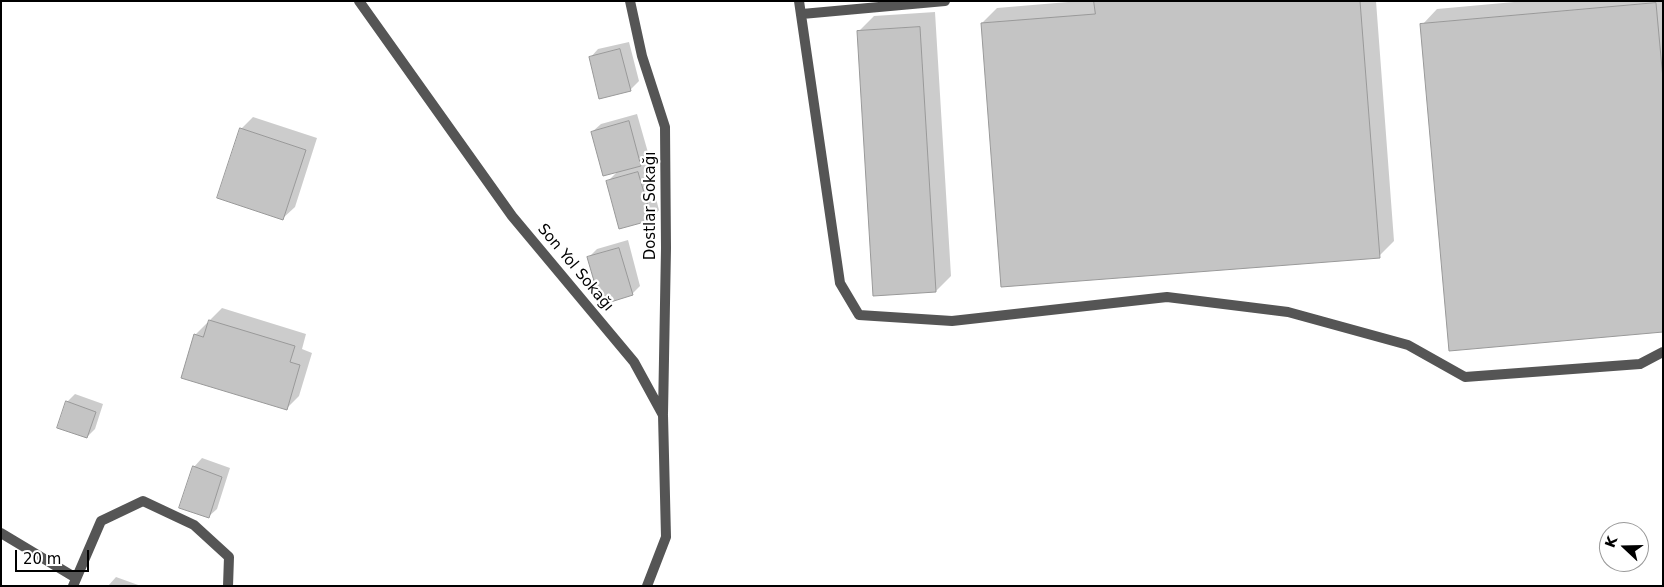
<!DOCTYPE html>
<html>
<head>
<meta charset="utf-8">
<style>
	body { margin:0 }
	#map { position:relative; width:1664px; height:587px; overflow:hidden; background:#fff; font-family:"DejaVu Sans",sans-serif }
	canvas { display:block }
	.frame { position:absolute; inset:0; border:2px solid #000; pointer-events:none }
	.north { position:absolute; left:1599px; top:522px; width:50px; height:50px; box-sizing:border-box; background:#fff; border:1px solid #999; border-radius:50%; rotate:291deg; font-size:14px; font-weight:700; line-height:20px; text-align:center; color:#000 }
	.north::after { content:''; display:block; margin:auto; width:18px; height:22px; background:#000; clip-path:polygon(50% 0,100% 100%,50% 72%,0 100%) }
	.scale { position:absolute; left:15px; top:550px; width:74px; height:22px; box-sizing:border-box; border:2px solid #000; border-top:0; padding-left:6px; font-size:15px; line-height:18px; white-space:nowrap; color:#000; -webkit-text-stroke:4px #fff; paint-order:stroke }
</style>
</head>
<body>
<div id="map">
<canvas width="1664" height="587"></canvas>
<div class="frame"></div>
<div class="north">K</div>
<div class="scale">20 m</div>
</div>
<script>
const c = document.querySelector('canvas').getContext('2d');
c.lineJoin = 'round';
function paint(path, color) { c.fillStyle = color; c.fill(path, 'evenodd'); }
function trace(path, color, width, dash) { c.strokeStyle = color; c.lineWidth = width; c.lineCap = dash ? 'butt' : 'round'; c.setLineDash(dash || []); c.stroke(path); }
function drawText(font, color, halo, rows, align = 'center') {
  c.font = font + ' "DejaVu Sans",sans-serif'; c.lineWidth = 4.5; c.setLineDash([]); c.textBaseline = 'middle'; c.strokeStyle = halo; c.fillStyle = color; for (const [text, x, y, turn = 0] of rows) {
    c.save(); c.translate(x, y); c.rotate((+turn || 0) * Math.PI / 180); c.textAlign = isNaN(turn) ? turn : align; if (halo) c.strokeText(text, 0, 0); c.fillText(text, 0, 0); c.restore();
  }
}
paint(new Path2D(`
	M1080,1H1376L1394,241L1379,256L982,23L997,8Z
	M1525,1H1663V331L1422,25L1437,9Z
	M935,12L951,276L936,291L859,31L874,16Z
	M629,42L639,81L630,90L590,58L598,49Z
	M637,114L649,156L639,166L647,164L659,210L651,219L608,181L618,171L592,132L601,124Z
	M253,117L317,138L295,207L282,219L241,129Z
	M628,240L640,286L632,294L589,257L597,249Z
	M222,308L306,334L302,349L312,353L299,396L287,408L195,335L207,323H209L210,320Z
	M75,394L103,404L95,429L87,437L67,402Z
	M202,458L230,468L217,509L208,517L194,467Z
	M116,577L141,586H108Z`), '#0003');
const building = new Path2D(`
	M1094,1H1360L1380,258L1001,287L981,23L1095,14Z
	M1656,3L1663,79V332L1449,351L1420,24Z
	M920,27L936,292L873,296L857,31Z
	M620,49L631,91L599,99L589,57Z
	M629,121L641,166L603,176L591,132Z
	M240,128L306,150L283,220L217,198Z
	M638,172L652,220L619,229L606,181Z
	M619,248L633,295L601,305L587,257Z
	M209,320L295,346L290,362L300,365L287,410L181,378L194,334L203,337Z
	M66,401L96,412L87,438L57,428Z
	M193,466L222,477L209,518L179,508Z`);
paint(building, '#c4c4c4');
trace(building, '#999', 1);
trace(new Path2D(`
	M799,1L840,283L859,315L952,321L1167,297L1288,312L1408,345L1465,377L1640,364L1663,352
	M802,14L945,1`), '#555', 10);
trace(new Path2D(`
	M359,1L512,216L634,362L663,415L666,537L647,586
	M630,1L642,56L665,127L666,248L663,414
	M1,533L76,578
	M73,586L101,521L143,501L194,525L229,557L228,586`), '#555', 10);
drawText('15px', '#000', '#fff', [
	["Dostlar Sokağı",651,206,-90],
	["Son Yol Sokağı",575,268,50]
]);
</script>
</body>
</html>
